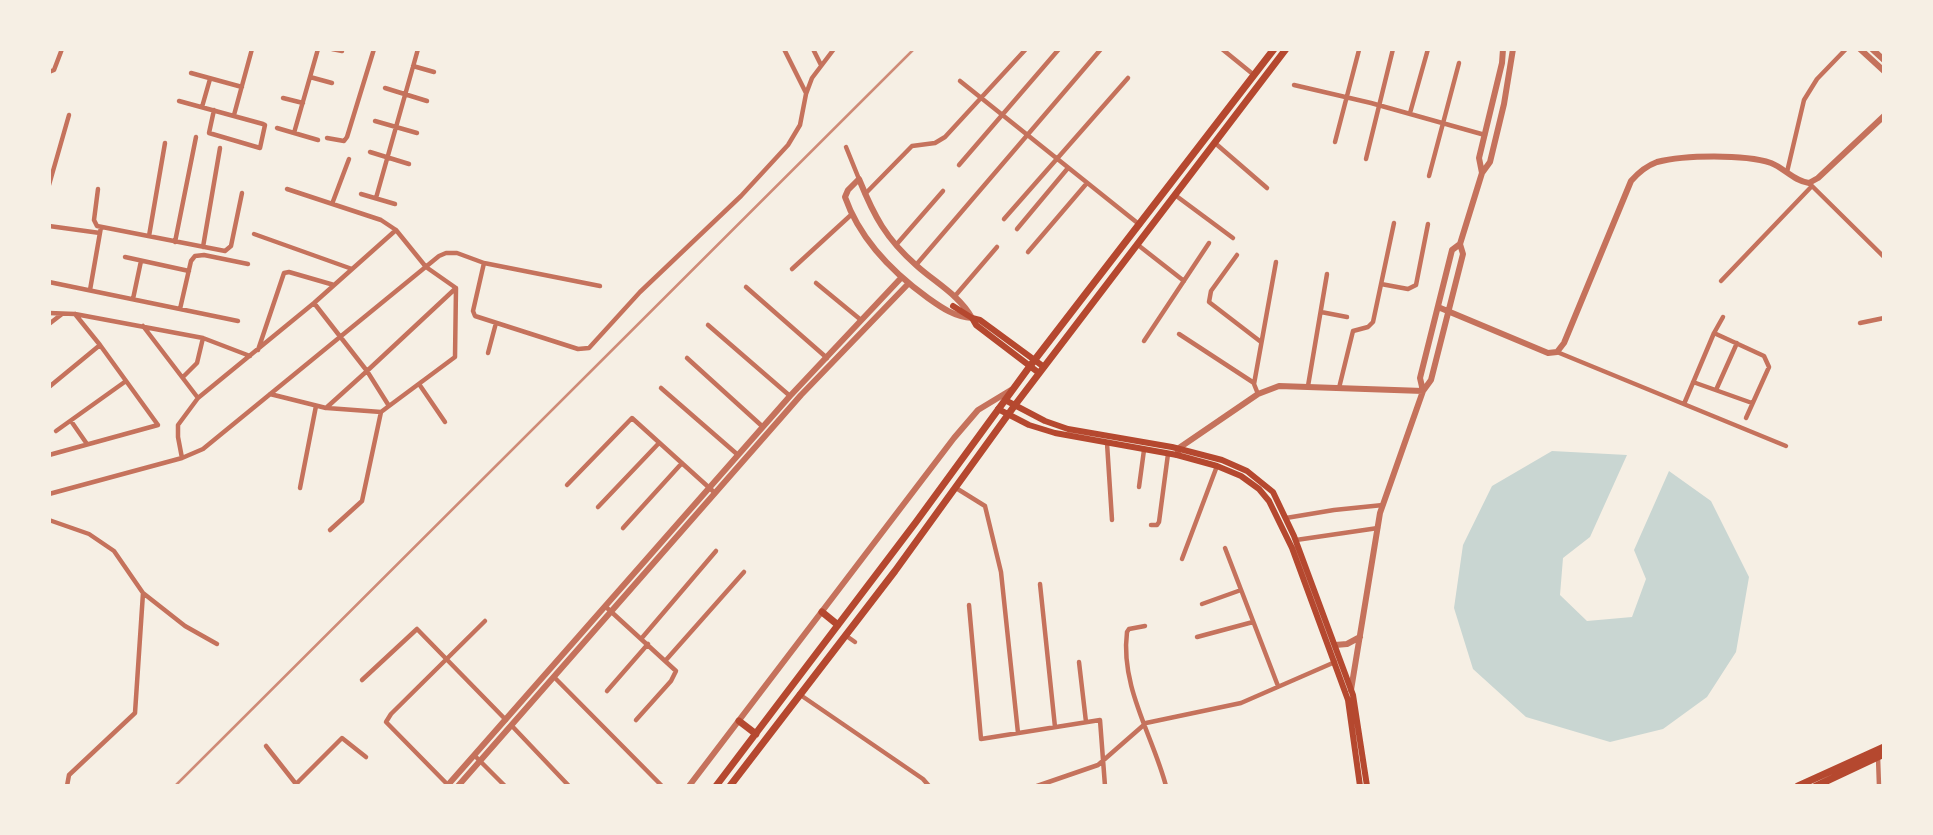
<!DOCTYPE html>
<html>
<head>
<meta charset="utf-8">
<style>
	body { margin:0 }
	#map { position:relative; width:1933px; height:835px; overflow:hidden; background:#f6efe4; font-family:"PT Serif",serif }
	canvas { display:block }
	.frame { position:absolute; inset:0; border:51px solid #f6efe4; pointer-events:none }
</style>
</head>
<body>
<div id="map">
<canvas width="1933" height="835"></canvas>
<div class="frame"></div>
</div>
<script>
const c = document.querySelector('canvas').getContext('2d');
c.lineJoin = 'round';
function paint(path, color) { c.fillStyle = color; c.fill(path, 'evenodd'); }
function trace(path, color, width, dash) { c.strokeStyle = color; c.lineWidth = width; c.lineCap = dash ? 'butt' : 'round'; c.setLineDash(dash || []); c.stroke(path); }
paint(new Path2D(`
	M1552,451L1627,455L1590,537L1563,558L1560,595L1587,621L1632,617L1646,579L1634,550L1669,471L1711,501L1749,577L1736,652L1707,697L1663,729L1610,742L1526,717L1473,669L1454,608L1463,545L1492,486Z`), '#c9d6d2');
trace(new Path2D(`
	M332,49L342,51
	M784,49L806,93
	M813,49L821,65
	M1222,49L1254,75
	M413,66L434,72
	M49,72L54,70L62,49
	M191,73L242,87
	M310,77L332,83
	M960,81L1140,225
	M1294,85L1371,103L1485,135
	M385,88L427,101
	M283,98L303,103
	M179,101L263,124L265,125L260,148L209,133L214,110
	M202,107L210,79
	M1410,113L1428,49
	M234,115L252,49
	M375,121L417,133
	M277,128L318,140
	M294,133L318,49
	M327,138L344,141L347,137L374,49
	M1335,142L1359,50
	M1215,143L1267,188
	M846,147L859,179
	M370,152L409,164
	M1366,159L1393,49
	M959,165L1059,49
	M1787,172L1804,100L1817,79L1846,49
	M1429,176L1459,63
	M1810,184L1884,257
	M49,185L69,115
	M98,189L94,220L97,226L225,251L231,246L242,193
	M287,189L381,220L396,230
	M361,194L395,204
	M865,194L912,146L935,143L945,137L1026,49
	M1175,195L1233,238
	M376,198L418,49
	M332,204L349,159
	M1004,219L1128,78
	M49,226L100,233
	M1017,229L1068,168
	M254,234L352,269
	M149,236L165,143
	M175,242L196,137
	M896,245L943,191
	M1138,245L1184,281
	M203,247L220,148
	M1028,252L1087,183
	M1237,255L1211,291L1209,302L1261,342
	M125,257L189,271
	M484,263L473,311L475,316L578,349L589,348L640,292L741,196L788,145L800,125L806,94L812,78L834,49
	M916,265L1101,49
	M792,269L852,214
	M1721,281L1812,186
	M49,282L238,321
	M816,283L861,320
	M1381,284L1408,289L1416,285L1428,224
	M746,287L827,358
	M90,290L101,227
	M955,296L997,247
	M133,299L141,261
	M180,309L191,261L195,256L204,255L248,264
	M1321,312L1347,317
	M49,313L75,314L203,338L250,356
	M1860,323L1884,318
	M49,324L62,314
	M708,325L790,396
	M143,326L198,398
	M1714,333L1764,356L1769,367L1746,418
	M1179,334L1254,383
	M1144,341L1209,243
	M258,350L284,273L289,272L334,285
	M1557,352L1786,446
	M488,353L496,323
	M687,358L763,427
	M183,377L197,363L203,338
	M1693,382L1752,403
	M419,384L445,422
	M1308,386L1327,274
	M49,387L100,345
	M661,388L738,455
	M1339,388L1353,331L1368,327L1373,322L1394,223
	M1716,390L1737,343
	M270,394L326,408L367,371L314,303
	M1258,394L1254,384L1276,262
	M1684,404L1714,333L1723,317
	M327,408L381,412
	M71,421L87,444
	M56,431L126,381
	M1107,443L1112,520
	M49,455L158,425L100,345L75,314
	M182,458L178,437V425L198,398L314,303L396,230L426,267L456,288L367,371L389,406L455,357L456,288
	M567,485L632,418L715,493
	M1139,487L1144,450
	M300,488L316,406
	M956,488L985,506L1001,572L1018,733
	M49,494L182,458L203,449L439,256L446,253H457L484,263L600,286
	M598,507L659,443
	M1286,518L1334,510L1383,505
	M49,520L89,534L114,551L143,593L185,626L217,644
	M1151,525H1157L1159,522L1168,454
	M623,528L682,463
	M330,530L362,501L381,412L389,406
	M1296,540L1378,528
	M1225,548L1278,686
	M1182,559L1217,466
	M1040,584L1055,727
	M1202,604L1241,590
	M969,605L981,739L1100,720L1105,786
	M606,607L676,671L671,681L636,720
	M1145,626L1129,629L1127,632C1120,687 1153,736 1166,786
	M845,635L855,642
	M1197,637L1253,622
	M641,639L716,551
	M666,660L744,572
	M1079,662L1086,722
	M554,677L662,786
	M362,680L417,629L506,720
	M607,691L648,644
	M799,694L923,779L929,786
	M512,726L569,786
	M266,746L296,784
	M475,756L505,786
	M1878,757L1879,786
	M448,785L386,722L391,714L485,621
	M67,786L69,775L135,713L143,593
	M299,786L296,784L342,738L366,757
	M1037,786L1098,765L1146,723L1241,703L1335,662`), '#c5725c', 4.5);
trace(new Path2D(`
	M1860,49L1884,71
	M1872,49L1884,60
	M1482,173L1479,158L1502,63L1503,49
	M859,179C874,216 886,239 917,266C936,283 959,295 972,318C955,317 942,308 928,298C892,272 860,240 845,197L848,190Z
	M1438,307L1548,353L1557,352L1564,343L1631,181C1638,173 1646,166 1657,162C1684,155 1744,154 1771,163C1784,168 1794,181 1809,183L1818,178L1884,116
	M1423,391L1420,378L1452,250L1460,244L1482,173L1490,162L1504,104L1513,49
	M1177,455L1179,448L1258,394L1279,386L1423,391
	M1335,645L1347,644L1360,637
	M1351,690L1380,513L1423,391L1431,380L1463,254L1460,244
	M447,786L790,396L901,278
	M458,786L801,395L908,284
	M689,786L954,438L978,410L1011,390`), '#c5725c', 6);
trace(new Path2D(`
	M953,306L972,318L980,320L1044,367
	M972,318L976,325L1039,373
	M1005,400L1045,421L1068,429L1172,447L1222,460L1247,471L1273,492L1294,536L1353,695L1367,786
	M998,409L1029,425L1055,433L1177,455L1217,466L1241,476L1259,489L1269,501L1292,548L1348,700L1360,786`), '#b5482f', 6);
trace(new Path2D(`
	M822,612L838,625
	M739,721L756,734
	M716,786L916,522L1030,366L1274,49
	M730,786L895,571L1015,405L1286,49
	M1798,786L1884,747
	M1816,786L1884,754`), '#b5482f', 7);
trace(new Path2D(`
	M175,786L914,49`), '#cf8b77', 2.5);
</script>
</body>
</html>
